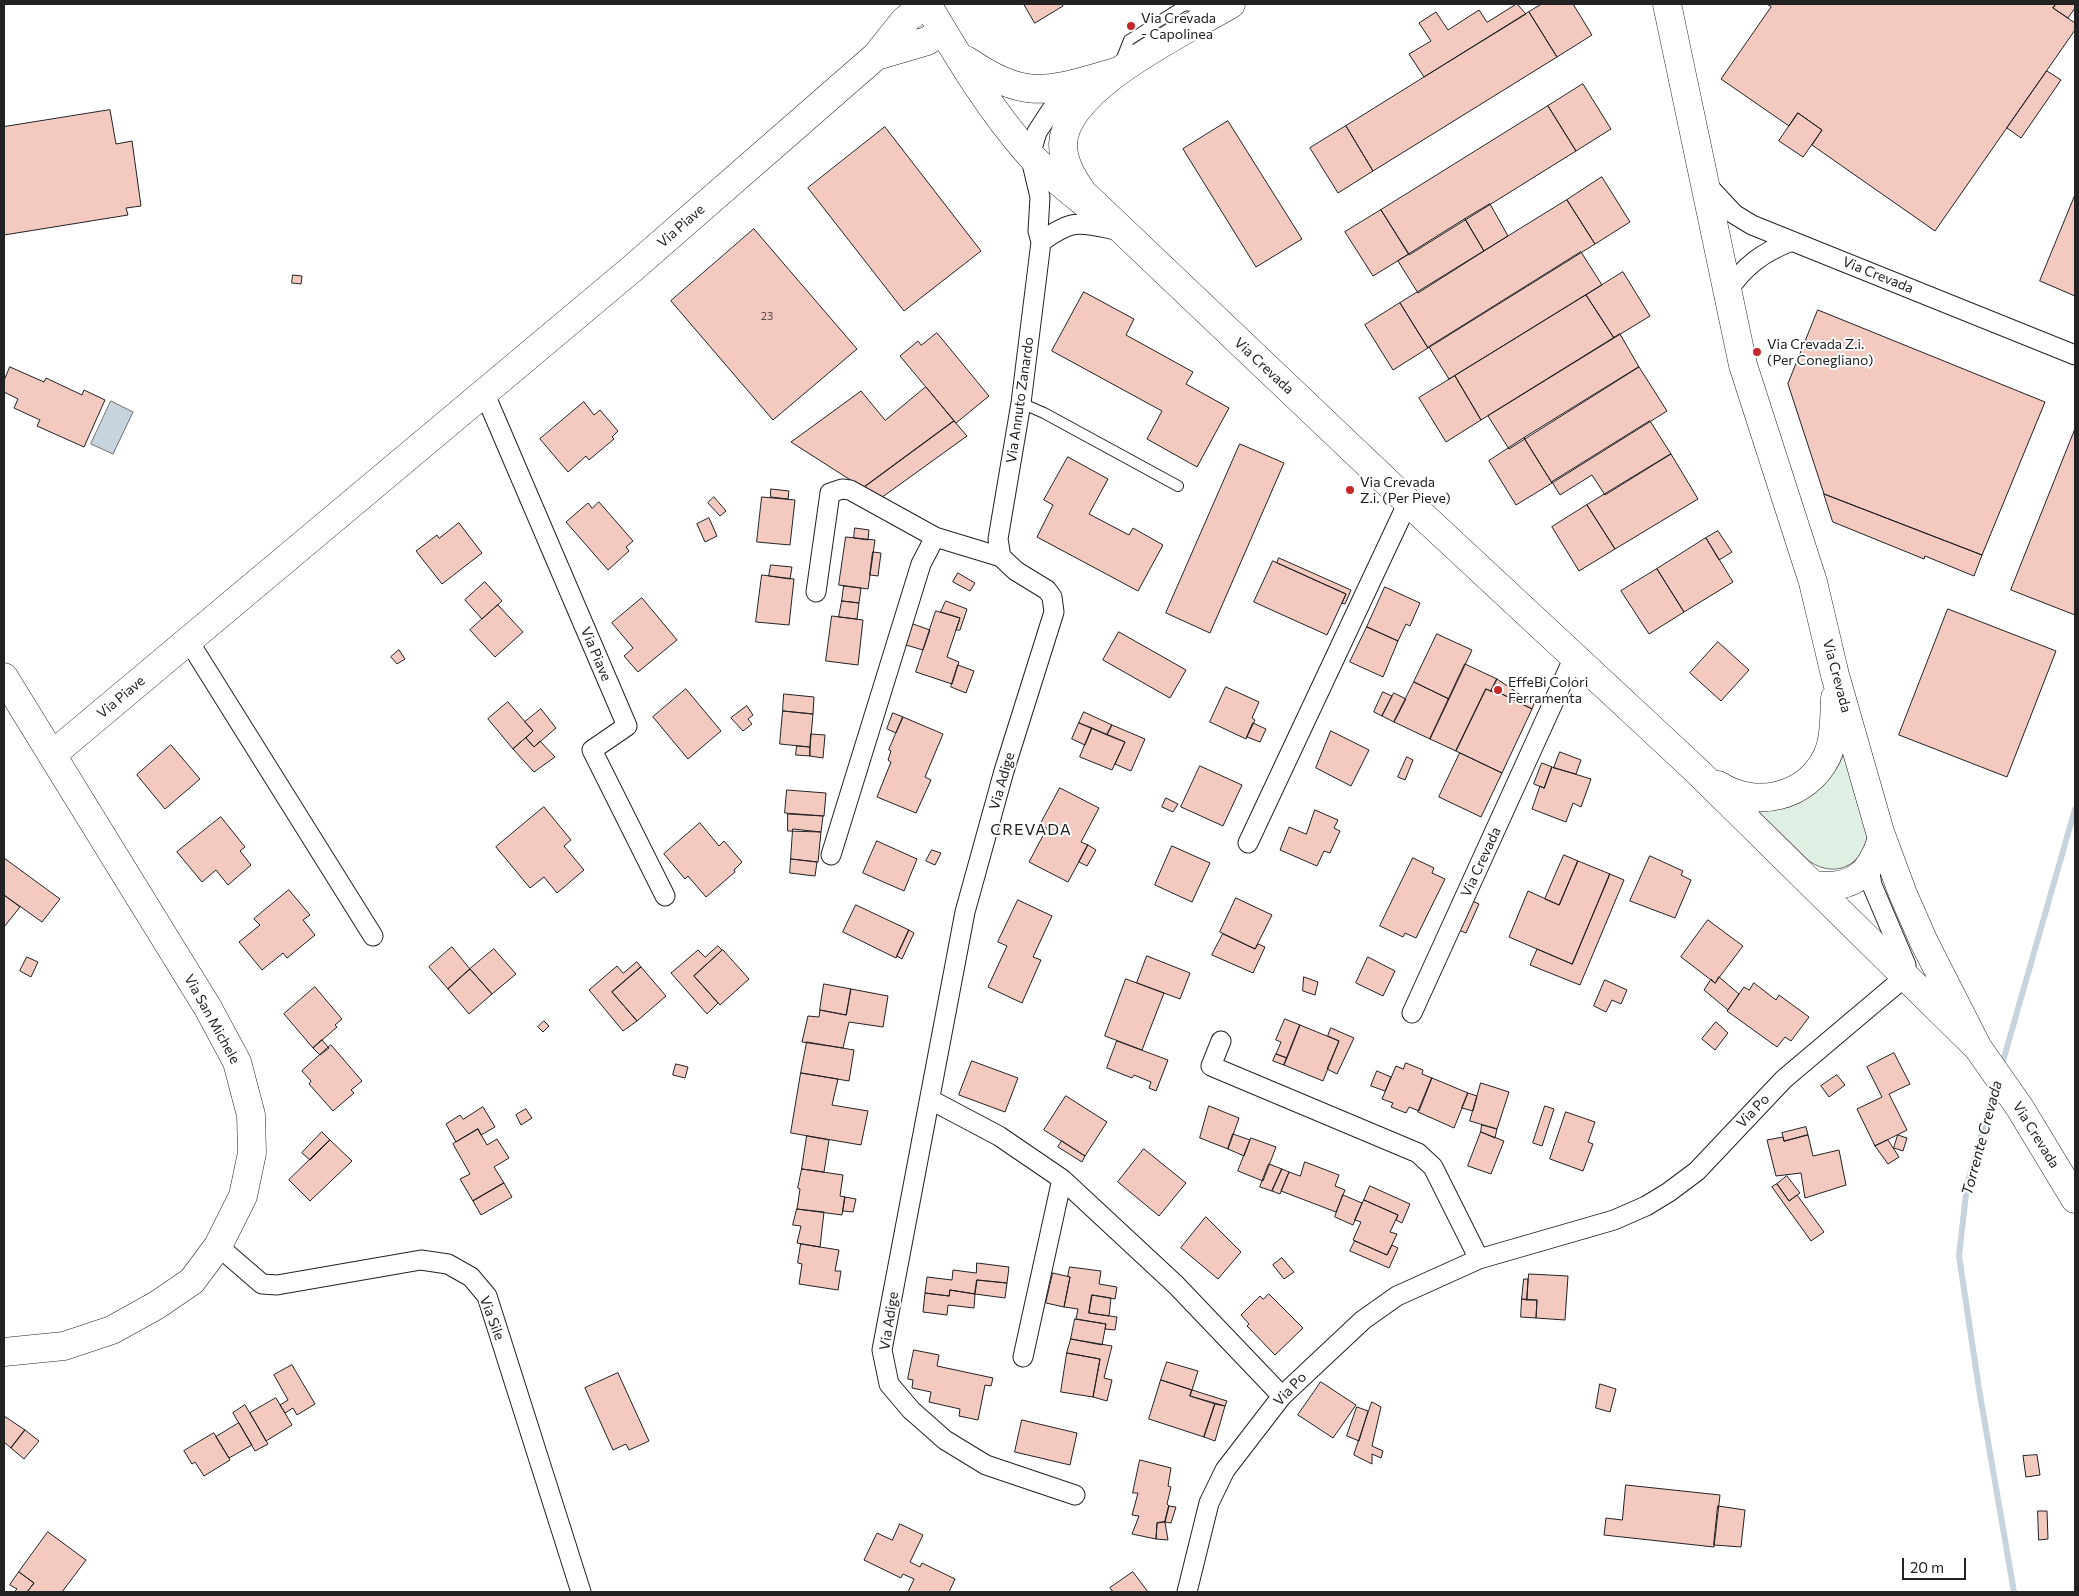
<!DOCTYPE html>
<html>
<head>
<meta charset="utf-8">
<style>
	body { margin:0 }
	#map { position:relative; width:2079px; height:1596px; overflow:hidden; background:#fff; font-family:Commissioner,sans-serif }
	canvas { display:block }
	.frame { position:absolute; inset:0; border:5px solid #222; pointer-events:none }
	.scale { position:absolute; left:1902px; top:1558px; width:64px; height:22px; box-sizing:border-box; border:2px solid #222; border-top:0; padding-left:6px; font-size:15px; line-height:18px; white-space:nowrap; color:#222; -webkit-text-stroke:4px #fff; paint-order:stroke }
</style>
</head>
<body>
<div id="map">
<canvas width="2079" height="1596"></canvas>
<div class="frame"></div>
<div class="scale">20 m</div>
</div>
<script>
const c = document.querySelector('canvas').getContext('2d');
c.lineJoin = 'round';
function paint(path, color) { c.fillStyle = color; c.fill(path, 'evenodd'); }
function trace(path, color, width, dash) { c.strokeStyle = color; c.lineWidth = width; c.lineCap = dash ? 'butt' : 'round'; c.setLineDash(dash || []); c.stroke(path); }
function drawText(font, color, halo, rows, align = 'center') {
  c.font = font + ' Commissioner,sans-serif'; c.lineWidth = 4; c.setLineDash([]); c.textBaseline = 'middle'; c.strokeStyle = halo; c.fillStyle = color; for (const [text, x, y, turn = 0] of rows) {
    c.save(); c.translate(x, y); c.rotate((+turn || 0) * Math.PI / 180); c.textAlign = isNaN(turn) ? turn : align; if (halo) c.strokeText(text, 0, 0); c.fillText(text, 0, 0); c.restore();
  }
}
const green = new Path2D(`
	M1845,749L1868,829C1867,862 1838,881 1809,861L1759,812C1797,808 1834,788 1845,749Z`);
paint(green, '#e0efe3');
trace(green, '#6f6f6f', 1);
const water = new Path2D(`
	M111,401L133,412L113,454L91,444Z`);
paint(water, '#c7d3dd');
trace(water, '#6f6f6f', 1);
trace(new Path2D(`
	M2001,1068L2075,809
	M1995,1087L1967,1185L1959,1256L1979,1389L2014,1592`), '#c7d3dd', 6);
const building = new Path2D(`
	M1024,4H1062L1063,6L1035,23Z
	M1517,4L1526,14L1424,77L1409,54L1431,41L1419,23L1436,12L1448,30L1479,10L1487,22Z
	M1542,4H1573L1592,35L1557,57L1529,12Z
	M1767,4H2056L2053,8L2075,23V30L1935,231L1812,145L1822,130L1798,113L1789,126L1721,79L1771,7Z
	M2056,4H2075V8L2068,18L2053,8Z
	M1529,12L1557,57L1373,171L1346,126Z
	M2047,71L2061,80L2021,138L2007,128Z
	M1583,84L1611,129L1576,151L1548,106Z
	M1548,106L1576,151L1409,255L1381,210Z
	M110,110L116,144L132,141L141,206L126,208L128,215L4,235V127Z
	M1798,113L1822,130L1803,157L1779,141Z
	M1228,121L1302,239L1256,267L1183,149Z
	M1346,126L1373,171L1338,193L1310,148Z
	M885,127L981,251L904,311L808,188Z
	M1602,177L1630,222L1595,244L1567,200Z
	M2075,195V296L2040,281Z
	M1567,200L1595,244L1428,348L1400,303Z
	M1490,204L1508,236L1484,251L1465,219Z
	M1381,210L1409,254L1373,276L1345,232Z
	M1465,219L1484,251L1418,293L1398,261Z
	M754,229L857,349L773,420L671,301Z
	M1581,252L1602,285L1449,379L1429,347Z
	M1623,272L1650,316L1614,338L1586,295Z
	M293,275L302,276L301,284L292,283Z
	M1084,292L1134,319L1126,335L1193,372L1186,384L1229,408L1197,467L1147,439L1162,411L1052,351Z
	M1586,295L1614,338L1481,420L1455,376Z
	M1400,303L1428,348L1393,370L1365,325Z
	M1818,310L2045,402L1982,555L1824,494L1788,384Z
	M937,333L989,396L956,423L900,356L918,341L921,345Z
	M1620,334L1639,367L1509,449L1488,416Z
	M10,367L44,382L46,378L82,395L84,390L105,400L84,447L37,426L40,420L14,408L18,399L4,392V381Z
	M1639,367L1667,411L1552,483L1524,438Z
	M1455,376L1481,420L1446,442L1419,398Z
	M926,387L954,421L863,488L791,442L861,391L885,420Z
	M584,402L594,415L600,410L618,431L612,437L614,439L589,460L586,456L568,472L540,439Z
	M954,421L967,436L881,498L863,488Z
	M1650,421L1671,454L1605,495L1592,475L1560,495L1552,482Z
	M2075,429V615L2011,590Z
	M1524,438L1552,483L1516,505L1489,461Z
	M1240,444L1284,463L1210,633L1166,613Z
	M1671,454L1698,499L1615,549L1587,505Z
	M1068,457L1108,479L1089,514L1129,535L1133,528L1163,545L1138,591L1037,537L1053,505L1044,500Z
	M771,489L789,491L788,499L771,497Z
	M1824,494L1982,555L1974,576L1925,556L1924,559L1833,522Z
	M714,497L726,511L720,516L708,503Z
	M762,497L795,500L790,545L757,542Z
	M599,502L633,541L626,547L629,551L608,570L566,522L588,503L592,508Z
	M1587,505L1615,549L1579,571L1552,527Z
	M709,518L717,536L705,542L697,524Z
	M459,523L482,553L442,584L416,551L437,535L439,538Z
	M855,528L869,530L868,540L854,538Z
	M1718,531L1732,552L1719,560L1706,538Z
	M846,537L875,540L868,589L839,585Z
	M1706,538L1733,582L1684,612L1657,569Z
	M873,552L881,553L878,576L870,575Z
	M1279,558L1351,590L1345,604L1342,603L1346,594L1277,563Z
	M1273,561L1346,594L1327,635L1254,602Z
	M771,565L792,567L790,579L769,576Z
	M1657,569L1684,612L1649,634L1621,591Z
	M958,573L975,583L970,591L953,582Z
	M762,575L794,579L789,625L756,622Z
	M485,582L502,601L482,619L465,600Z
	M844,586L861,588L859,603L842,601Z
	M1385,587L1420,603L1410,626L1406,624L1398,641L1367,627Z
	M642,598L677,640L638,672L624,656L633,648L612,623Z
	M842,601L859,603L857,619L839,617Z
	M946,601L967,609L960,630H956L960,618L941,612Z
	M498,605L523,632L495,657L470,630Z
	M1948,609L2056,651L2007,777L1899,735Z
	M936,611L960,618L947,657L959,662L952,684L916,672Z
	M832,616L863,620L858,665L826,661Z
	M913,624L930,630L923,650L906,645Z
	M1367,627L1398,641L1383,677L1350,662Z
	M1119,632L1186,670L1170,698L1103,660Z
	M1437,634L1472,650L1449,699L1414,682Z
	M1718,642L1749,670L1721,701L1690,673Z
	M399,650L405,659L397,664L391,657Z
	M1465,664L1497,679L1491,691L1486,689L1456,751L1430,739Z
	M958,665L974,671L966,693L951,687Z
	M1497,679L1534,704L1532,709L1500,693L1499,695L1491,691Z
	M1414,682L1449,699L1430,739L1394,722Z
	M1226,687L1259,702L1252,718L1255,720L1246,739L1210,722Z
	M686,689L721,731L688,759L653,717Z
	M1486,689L1499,695L1500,693L1532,709L1502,773L1456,751Z
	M1383,692L1392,696L1382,716L1374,712Z
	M1394,693L1406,699L1394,722L1382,716Z
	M784,694L814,697L813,714L783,711Z
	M508,702L533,731L513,749L488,719Z
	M747,706L753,715L748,719L752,724L743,731L731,718Z
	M541,709L556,728L534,747L526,738L533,731L525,722Z
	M783,711L813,714L810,747L780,744Z
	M1084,712L1112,725L1107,735L1079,723Z
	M893,713L903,717L896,733L887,729Z
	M903,717L943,734L925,777L931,780L916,813L877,797L891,762L888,760L891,751L889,750Z
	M1079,723L1092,728L1085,745L1072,739Z
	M1253,723L1266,729L1260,742L1247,737Z
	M1112,725L1145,739L1131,771L1115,764L1125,742L1107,735Z
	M1092,728L1125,742L1112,770L1080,757Z
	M1331,731L1369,750L1351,786L1316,768Z
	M811,734L825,735L823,758L810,756Z
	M526,738L534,747L540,741L555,757L534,772L513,749Z
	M171,745L200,779L165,809L137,775Z
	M797,746L810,747V756L796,755Z
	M1560,752L1581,760L1576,774L1554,768Z
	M1460,753L1502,773L1481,817L1439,797Z
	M1407,757L1413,760L1405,780L1398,777Z
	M1542,763L1552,767L1544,788L1534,784Z
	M1200,766L1242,785L1223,826L1181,807Z
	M1552,767L1591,779L1581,807L1573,803L1566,822L1532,809L1540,786L1544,788Z
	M1060,788L1099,808L1081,842L1088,845L1068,882L1029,862L1047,828L1040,825Z
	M787,790L826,793L824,816L785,813Z
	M1166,798L1178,804L1173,812L1162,807Z
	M544,807L571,840L564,846L584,870L557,893L544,877L530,888L496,847Z
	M1315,810L1338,820L1334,828L1340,831L1330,853L1324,851L1317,866L1280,850L1289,827L1306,834Z
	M788,814L823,816L821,832L788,831Z
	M221,817L245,847L240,851L251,865L228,885L216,870L202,882L177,852Z
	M700,823L719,846L724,841L742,862L734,870L735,872L706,897L688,876L685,879L664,854Z
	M793,829L821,832L818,862L791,859Z
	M877,841L917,859L904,891L863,873Z
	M1088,845L1096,850L1087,866L1079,862Z
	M1172,846L1210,863L1192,902L1155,885Z
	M932,850L941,853L935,865L926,861Z
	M1564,855L1578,861L1559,905L1545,899Z
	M1650,856L1683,871L1681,875L1691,880L1675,918L1630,901Z
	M4,858L60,899L42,922L4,895Z
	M1413,858L1434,868L1432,873L1445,879L1416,938L1405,933L1403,937L1380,926Z
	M791,859L817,862L815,876L790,873Z
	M1578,861L1610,874L1572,964L1509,937L1528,891L1559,905Z
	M1610,874L1624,880L1580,985L1530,965L1537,949L1572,964Z
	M289,890L310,915L303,920L315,935L287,958L283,953L262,970L239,942L260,925L254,919Z
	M4,895L20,907L4,927Z
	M1236,898L1272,915L1255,949L1220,932Z
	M1018,900L1052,916L1033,957L1041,960L1022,1003L988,987L1007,946L998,942Z
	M1470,900L1479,904L1466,933L1456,929Z
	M856,905L909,930L896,958L843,932Z
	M1708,920L1743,946L1715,983L1681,957Z
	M909,930L914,933L902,959L897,956Z
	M1223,934L1255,949L1258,944L1265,947L1253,973L1212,955Z
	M718,946L722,950L694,976L718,1003L707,1014L671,973L698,950L705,957Z
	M452,947L470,969L448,989L429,967Z
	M494,949L516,974L492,994L470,969Z
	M723,950L749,979L720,1005L694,976Z
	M1147,956L1190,973L1180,999L1137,983Z
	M27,957L38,962L31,977L20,971Z
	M1368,957L1395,971L1383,996L1356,983Z
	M637,962L641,967L612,992L637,1021L623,1031L589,990L617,966L623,973Z
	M641,967L666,996L637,1021L612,992Z
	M470,969L492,994L469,1014L448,989Z
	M1304,977L1318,982L1315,995L1303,991Z
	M1719,977L1739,994L1728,1010L1704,990L1711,979L1715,983Z
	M1126,979L1164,993L1142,1050L1105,1036Z
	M1605,980L1627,990L1621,1004L1612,1000L1606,1012L1594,1006Z
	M1754,983L1776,1000L1779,995L1809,1017L1791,1041L1785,1037L1777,1047L1727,1011L1744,987L1749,990Z
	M824,984L851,989L846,1015L820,1010Z
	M315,987L342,1019L335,1025L337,1027L313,1048L284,1014Z
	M851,989L888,996L883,1027L849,1022L843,1048L802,1042L808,1016L819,1017L820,1010L846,1015Z
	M1285,1019L1300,1025L1287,1058L1276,1054L1281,1042L1276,1040Z
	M544,1021L549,1026L543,1032L538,1027Z
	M1716,1022L1728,1033L1715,1050L1702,1039Z
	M1300,1025L1339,1041L1323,1081L1284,1065Z
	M1331,1028L1354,1038L1337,1074L1327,1069L1339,1041L1328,1036Z
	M322,1040L329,1048L320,1055L313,1048Z
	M1117,1041L1168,1060L1156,1091L1149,1088L1151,1082L1134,1075L1132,1078L1107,1068Z
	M807,1042L854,1050L849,1081L801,1073Z
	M331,1045L362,1081L351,1090L354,1093L333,1111L309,1084L311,1081L302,1071Z
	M1894,1053L1910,1084L1889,1094L1907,1130L1875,1146L1857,1109L1882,1097L1867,1067Z
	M1276,1054L1287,1058L1284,1065L1273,1061Z
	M972,1061L1018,1078L1005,1112L959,1095Z
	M1406,1063L1423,1070L1422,1074L1432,1078L1419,1111L1409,1107L1406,1113L1391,1107L1393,1103L1382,1099L1396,1066L1403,1069Z
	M676,1064L688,1067L685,1078L673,1075Z
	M1377,1071L1391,1077L1385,1091L1371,1086Z
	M801,1073L838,1079L832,1105L868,1111L861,1145L791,1133Z
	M1837,1075L1845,1085L1829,1097L1821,1086Z
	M1432,1078L1468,1093L1454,1128L1418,1112Z
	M1481,1083L1509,1092L1497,1129L1470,1121Z
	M1468,1093L1477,1096L1473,1111L1462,1108Z
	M1066,1096L1107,1122L1085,1156L1044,1130Z
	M1209,1106L1239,1118L1228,1149L1200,1138Z
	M1545,1106L1554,1109L1542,1146L1533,1143Z
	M483,1107L495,1127L481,1135L478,1129L456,1142L446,1124L460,1115L463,1119Z
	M526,1109L532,1118L521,1125L516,1115Z
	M1566,1112L1595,1122L1588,1142L1593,1144L1583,1171L1550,1159Z
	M1482,1125L1497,1129L1495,1138L1481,1132Z
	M1806,1127L1808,1135L1784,1141L1782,1133Z
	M478,1129L487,1145L497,1139L509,1158L494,1167L504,1183L473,1201L460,1179L470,1174L453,1144Z
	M322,1132L330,1140L310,1160L302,1153Z
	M1481,1132L1504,1141L1491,1174L1468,1166Z
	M1233,1134L1250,1140L1244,1156L1228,1149Z
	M1808,1135L1813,1156L1839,1150L1846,1185L1805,1198L1801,1173L1776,1176L1767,1140L1783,1137L1784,1141Z
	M1898,1135L1907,1138L1903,1151L1894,1148Z
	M807,1136L829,1140L824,1172L802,1169Z
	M1251,1138L1276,1147L1263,1181L1238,1171Z
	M330,1140L352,1161L310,1201L289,1180Z
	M1888,1140L1899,1157L1888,1164L1875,1146Z
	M1062,1141L1085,1156L1082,1162L1058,1147Z
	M1144,1149L1186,1183L1159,1216L1118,1182Z
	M1305,1162L1339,1175L1335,1186L1345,1190L1336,1212L1281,1191L1289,1172L1300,1176Z
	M1269,1164L1282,1169L1272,1191L1260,1187Z
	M802,1169L843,1175L840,1196L845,1197L842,1215L797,1209L800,1189L798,1188Z
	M1282,1169L1289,1172L1280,1194L1272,1191Z
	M1787,1176L1800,1193L1789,1201L1777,1184Z
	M504,1183L512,1197L481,1215L473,1201Z
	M1777,1184L1789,1201L1797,1195L1824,1232L1811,1241L1772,1187Z
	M1370,1186L1410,1204L1402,1223L1396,1220L1398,1215L1364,1200Z
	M1343,1195L1362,1203L1353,1225L1335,1217Z
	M845,1197L856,1199L853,1212L843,1211Z
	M1364,1200L1398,1215L1390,1232L1397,1234L1387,1255L1353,1240L1361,1222L1355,1220Z
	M797,1209L824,1212L820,1247L797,1243L801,1226L793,1225Z
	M1206,1217L1241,1252L1218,1279L1181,1248Z
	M1355,1241L1387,1255L1392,1245L1398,1248L1389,1268L1350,1251Z
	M801,1244L839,1250L835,1271H841L838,1290L799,1284L802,1264L798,1263Z
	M1282,1258L1294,1272L1284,1279L1273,1265Z
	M977,1263L1009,1267L1007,1283L977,1280L975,1294L950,1290L949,1296L925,1293L927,1277L952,1280L953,1270L976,1273Z
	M1070,1267L1101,1271L1099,1284L1117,1287L1115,1299L1092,1295L1089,1313L1117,1317L1115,1330L1105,1329L1106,1324L1076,1319L1078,1309L1064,1307L1070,1277L1068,1276Z
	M1053,1273L1070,1277L1064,1307L1046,1303Z
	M1529,1274L1568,1276L1565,1320L1536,1318L1537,1300H1527Z
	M1524,1279H1528L1527,1300L1522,1299Z
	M977,1280L1007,1283L1005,1298L975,1294Z
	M950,1290L975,1294L974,1308L948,1305L947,1315L923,1312L925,1293L949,1296Z
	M1269,1294L1303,1328L1275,1355L1247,1326L1249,1324L1241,1315L1260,1296L1263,1299Z
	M1092,1295L1111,1298L1109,1316L1089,1313Z
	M1522,1299L1537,1300L1536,1318L1521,1317Z
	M1075,1319L1106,1324L1102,1345L1071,1339Z
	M1071,1339L1112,1346L1104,1378L1112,1380L1107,1401L1093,1397L1100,1359L1067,1353Z
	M914,1350L939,1355L937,1366L993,1378L991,1386L985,1385L978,1420L959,1416L960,1409L929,1402L931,1392L912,1388L913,1380L908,1379Z
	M1067,1353L1100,1359L1093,1397L1061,1392Z
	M1167,1362L1198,1371L1192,1390L1161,1380Z
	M292,1365L315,1404L297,1415L293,1408L285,1413L280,1405L288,1400L274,1375Z
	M618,1373L649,1441L629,1450L626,1444L613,1450L585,1388Z
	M1161,1380L1192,1390L1190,1396L1215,1404L1204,1437L1149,1419Z
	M1321,1382L1356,1405L1333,1438L1298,1415Z
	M1600,1384L1616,1389L1610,1412L1596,1408Z
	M1192,1390L1227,1401L1225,1406L1190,1396Z
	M276,1398L292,1425L266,1441L250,1413Z
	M1372,1402L1381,1407L1372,1446L1383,1451L1381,1458L1372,1454V1464L1354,1455Z
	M1215,1404L1225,1406L1215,1441L1204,1437Z
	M245,1405L268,1444L255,1451L233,1413Z
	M1357,1407L1368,1411L1359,1441L1347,1436Z
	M4,1416L25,1430L11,1448L4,1442Z
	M1022,1420L1077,1433L1070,1465L1015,1452Z
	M239,1423L252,1445L229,1458L216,1437Z
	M25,1430L39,1441L24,1459L11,1448Z
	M214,1433L230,1460L204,1476L195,1462L192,1464L184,1451Z
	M2037,1455L2040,1475L2026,1477L2023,1456Z
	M1140,1460L1171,1468L1168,1486L1171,1487L1167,1504L1169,1506L1165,1522L1157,1523L1156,1539L1132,1534L1139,1516L1132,1515L1138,1493H1133Z
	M1626,1485L1720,1495L1714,1547L1604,1535L1606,1518L1622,1520Z
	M1169,1506L1176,1507L1171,1523L1165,1522Z
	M1718,1506L1745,1510L1741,1547L1714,1545Z
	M2038,1511H2047L2048,1539L2039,1540Z
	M1165,1522L1168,1540L1156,1539L1157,1523Z
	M900,1524L923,1535L910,1562L920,1567L922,1563L955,1579L949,1592H908L914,1579L903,1574L901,1578L864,1560L877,1533L892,1540Z
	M48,1532L86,1560L62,1592H27L34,1583L19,1572Z
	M19,1572L34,1583L27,1592H14L17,1589L10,1585Z
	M1133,1572L1148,1592H1113L1110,1588Z`);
paint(building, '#f3c9c0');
trace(building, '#222', 1);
const lane = new Path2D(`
	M1120,63L1129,40L1185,5L1211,9
	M1021,403L1044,413L1178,486`);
const street = new Path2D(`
	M1706,184L1734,214L1752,225L2075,355
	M1041,242C1074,217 1082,223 1120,231
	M1727,292C1744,266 1763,252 1792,241
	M484,392L627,726L592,750L665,896
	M1001,557L998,539L1021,403L1041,242L1038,231L1040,197L1030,155L1037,132L1052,109L1088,87
	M816,592L830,493L842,489L850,490L935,537
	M188,640L373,936
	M1248,843L1408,502
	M831,855L921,564L935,537L1001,557L1016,571L1047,590L1052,597L1054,612L1004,771L965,912L882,1350L889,1384L911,1410L945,1440L986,1465L1075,1495
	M1412,1013L1574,657
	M1221,1041L1211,1066L1418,1153L1433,1167L1479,1259
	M931,1100L999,1136L1062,1179L1176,1285L1282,1396
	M218,1246L262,1284L277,1285L421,1260L448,1264L471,1277L487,1296L581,1592
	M1023,1357L1062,1179
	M1187,1592L1209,1503L1225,1470L1282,1396L1363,1320L1397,1296L1479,1259L1614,1220L1646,1206L1669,1192L1697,1171L1784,1079L1906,976V965L1872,885L1869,868`);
const secondary = new Path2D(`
	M927,4C958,56 989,109 1030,155C1048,174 1070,191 1090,207
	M876,56L927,41L943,31
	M966,60C1028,102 1048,91 1116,72
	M4,677L208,1008L237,1062L251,1115L252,1153L243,1196L218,1246L192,1281L157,1305L112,1330L64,1346L4,1352
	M53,754L633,268L876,56L904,21L925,4`);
const primary = new Path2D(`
	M1231,4C1186,31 1065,87 1063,144C1063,163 1073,179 1083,193L1408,502L1696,770L1978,1048
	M1667,4L1743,365L1813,582L1835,675L1880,832L1903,894L1924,942L1978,1048L2020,1108L2075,1199
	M1718,785C1755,809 1807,798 1827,756C1835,739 1834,717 1835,698
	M1814,885C1853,890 1871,874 1882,838`);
trace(lane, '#222', 12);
trace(street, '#222', 21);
trace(secondary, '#222', 29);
trace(primary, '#222', 29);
trace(lane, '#fff', 10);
trace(street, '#fff', 19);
trace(secondary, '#fff', 28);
trace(primary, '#fff', 28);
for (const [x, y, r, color] of [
	[1131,26,5,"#c62828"],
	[1757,352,5,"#c62828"],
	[1350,490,5,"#c62828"],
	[1498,690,5,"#c62828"]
]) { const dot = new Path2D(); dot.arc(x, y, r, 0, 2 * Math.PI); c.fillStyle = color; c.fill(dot); trace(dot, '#fff', 2); }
drawText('11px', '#564c4a', null, [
	["23",767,316]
]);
drawText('14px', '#222', '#fff', [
	["Via Crevada",1141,18],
	["- Capolinea",1141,34],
	["Via Crevada Z.i.",1767,344],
	["(Per Conegliano)",1767,360],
	["Via Crevada",1360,482],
	["Z.i. (Per Pieve)",1360,498],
	["EffeBi Colori",1508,682],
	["Ferramenta",1508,698]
], 'left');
drawText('14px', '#222', '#fff', [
	["Via Piave",681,226,-41],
	["Via Crevada",1878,275,22],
	["Via Crevada",1264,366,43],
	["Via Annuto Zanardo",1020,400,-82],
	["Via Piave",596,654,67],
	["Via Crevada",1837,676,75],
	["Via Piave",121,697,-40],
	["Via Adige",1002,781,-74],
	["Via Crevada",1481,862,-65],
	["Via San Michele",212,1019,61],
	["Via Po",1753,1111,-46],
	["Via Crevada",2036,1135,58],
	["Via Sile",492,1318,69],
	["Via Adige",889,1321,-81],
	["Via Po",1290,1389,-46]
]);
drawText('italic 15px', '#222', '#fff', [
	["Torrente Crevada",1982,1138,-75]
]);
c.letterSpacing = '1px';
drawText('16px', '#222', '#fff', [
	["CREVADA",1031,830]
]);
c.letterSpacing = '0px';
</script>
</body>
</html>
